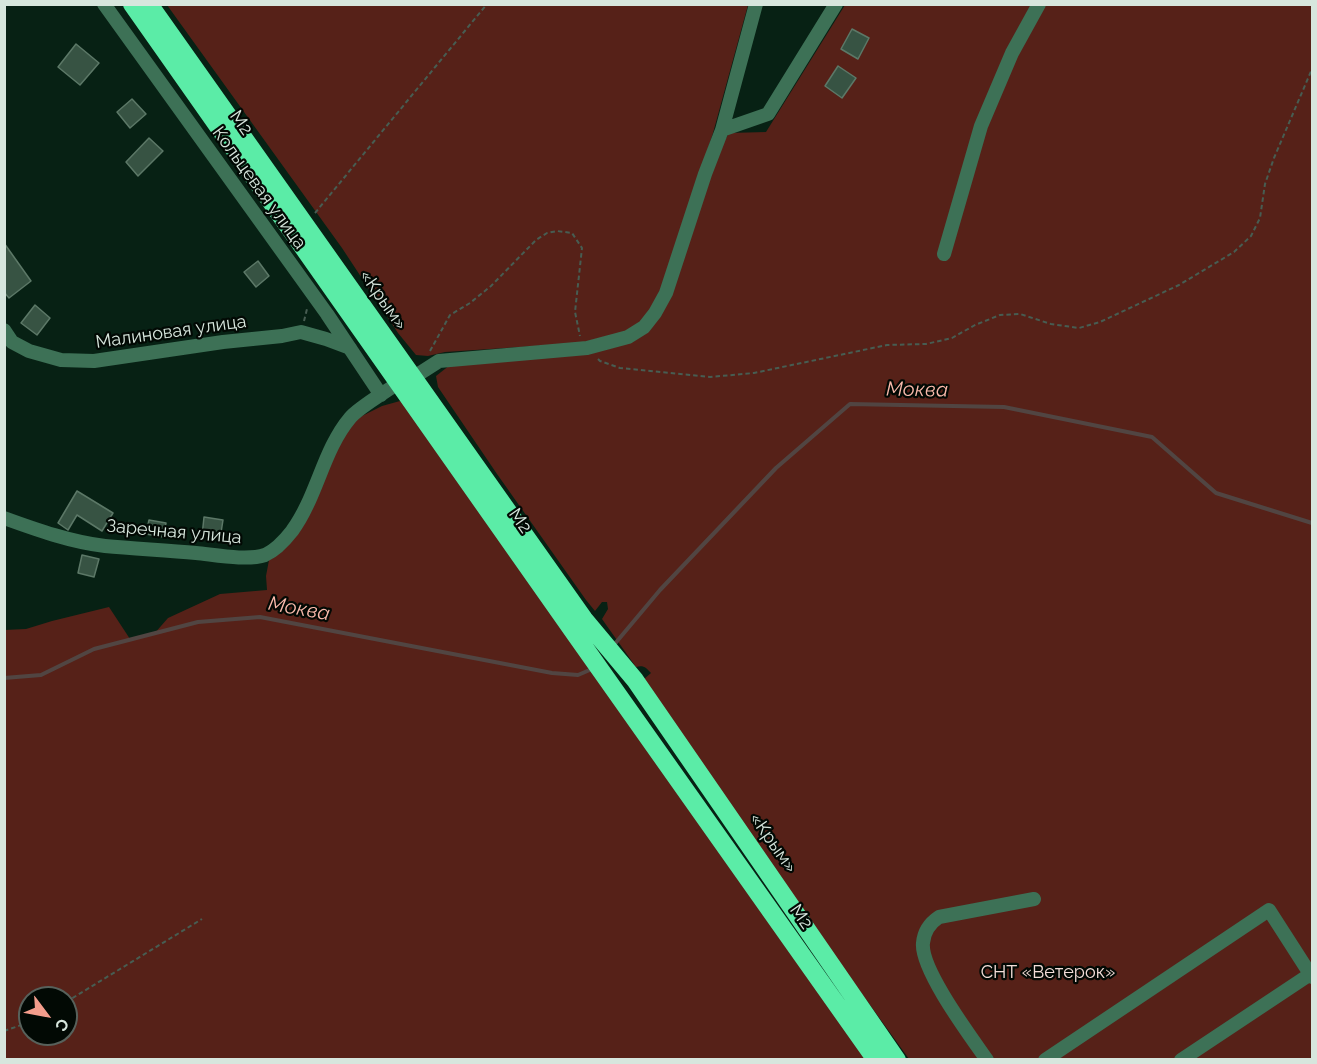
<!DOCTYPE html>
<html>
<head>
<meta charset="utf-8">
<style>
	body { margin:0 }
	#map { position:relative; width:1317px; height:1064px; overflow:hidden; background:#072114; font-family:Raleway,sans-serif }
	canvas { display:block }
	.frame { position:absolute; inset:0; border:6px solid #d7e6dd; pointer-events:none }
	.north { position:absolute; left:18px; top:986px; width:60px; height:60px; box-sizing:border-box; background:#020904; border:2px solid #57615b; border-radius:50%; rotate:122deg; font-size:16px; font-weight:700; line-height:24px; text-align:center; color:#d7e6dd }
	.north::after { content:''; display:block; margin:auto; width:21px; height:27px; background:#f49d8c; clip-path:polygon(50% 0,100% 100%,50% 72%,0 100%) }
</style>
</head>
<body>
<div id="map">
<canvas width="1317" height="1064"></canvas>
<div class="frame"></div>
<div class="north">С</div>
</div>
<script>
const c = document.querySelector('canvas').getContext('2d');
c.lineJoin = 'round';
function paint(path, color) { c.fillStyle = color; c.fill(path, 'evenodd'); }
function trace(path, color, width, dash) { c.strokeStyle = color; c.lineWidth = width; c.lineCap = dash ? 'butt' : 'round'; c.setLineDash(dash || []); c.stroke(path); }
function drawText(font, color, halo, rows, align = 'center') {
  c.font = font + ' Raleway,sans-serif'; c.lineWidth = 4.5; c.setLineDash([]); c.textBaseline = 'middle'; c.strokeStyle = halo; c.fillStyle = color; for (const [text, x, y, turn = 0] of rows) {
    c.save(); c.translate(x, y); c.rotate((+turn || 0) * Math.PI / 180); c.textAlign = isNaN(turn) ? turn : align; if (halo) c.strokeText(text, 0, 0); c.fillText(text, 0, 0); c.restore();
  }
}
paint(new Path2D(`
	M167,5H748L713,133L662,291L645,319L627,331L581,343L445,352L428,356L416,355L398,333L342,248Z
	M845,5H1035L983,127L1042,5H1312V1059H909L839,962L644,679L651,673C646,668 644,665 636,667L602,619L608,609L607,602H602L595,611L586,600L497,474L438,387L436,376L450,365L645,332L719,150L729,133L766,132Z
	M400,401L413,406L877,1059H5L4,630L26,629L52,621L109,607L130,639L154,634L168,618L220,594L267,590L266,576L269,560L354,420L382,406ZM30,998H66V1034H30Z`), '#562118');
trace(new Path2D(`
	M613,646L660,590L776,468L850,404L1004,407L1152,437L1216,493L1312,523
	M4,678L41,675L94,649L198,622L260,617L552,673L578,675L592,669`), '#514542', 4);
const building = new Path2D(`
	M852,29L869,38L858,59L841,49Z
	M76,44L99,63L80,85L58,67Z
	M838,66L856,78L842,98L825,86Z
	M132,99L146,114L130,128L117,112Z
	M149,138L163,151L138,176L126,162Z
	M4,243L31,281L9,298L4,292Z
	M258,261L269,276L256,287L244,272Z
	M35,305L50,318L37,335L21,323Z
	M77,491L113,513L102,531L77,515L68,530L58,523Z
	M204,517L223,520L220,539L202,536Z
	M149,520L166,523L163,537L146,534Z
	M82,555L99,559L94,577L78,573Z`);
paint(building, '#375343');
trace(building, '#5c7867', 1.5);
trace(new Path2D(`
	M315,213L487,4
	M304,321L307,309
	M430,351L450,315L470,303L491,286L536,240L547,233L557,231L572,233L582,248L575,312L580,336
	M598,359L600,361L620,368L710,377L754,373L887,345L926,344L952,338L975,325L1000,315L1020,314L1051,324L1079,328L1100,322L1179,285L1234,252L1251,236L1260,218L1265,184L1274,158L1312,69
	M66,1002L202,919
	M4,1031L30,1022`), '#475d52', 2, [4.5, 3]);
trace(new Path2D(`
	M104,4L327,314L381,395
	M722,130L768,114L836,4
	M944,254L981,126L1012,53L1039,4
	M4,330L12,342L29,351L61,360L94,361L223,342L282,336L301,332L326,339L350,348
	M414,377L439,361L587,348L628,337L644,327L655,313L666,293L705,174L722,130L756,4
	M4,518C37,530 71,542 105,546C136,549 166,550 196,553C216,555 247,561 265,555C276,550 285,540 292,531C317,497 323,450 350,418C359,407 386,392 398,383
	M987,1060C971,1037 920,969 923,943C924,931 930,923 939,917L1034,899
	M1045,1060L1269,910L1312,977
	M1181,1060L1312,973`), '#3d7156', 14);
trace(new Path2D(`
	M132,4L575,634L876,1060
	M149,4L584,619L635,680L897,1060`), '#5beca7', 18);
drawText('18px', '#d7e6dd', '#020904', [
	["М2",241,123,55],
	["Кольцевая улица",259,188,54],
	["«Крым»",383,300,55],
	["Малиновая улица",171,332,-8],
	["М2",520,521,55],
	["Заречная улица",174,532,5],
	["«Крым»",773,843,55],
	["М2",801,917,55]
]);
drawText('18px', '#f3ddd8', '#020904', [
	["СНТ «Ветерок»",1048,973]
]);
drawText('italic 20px', '#f9b9ab', '#020904', [
	["Моква",917,390,1],
	["Моква",299,609,10]
]);
</script>
</body>
</html>
